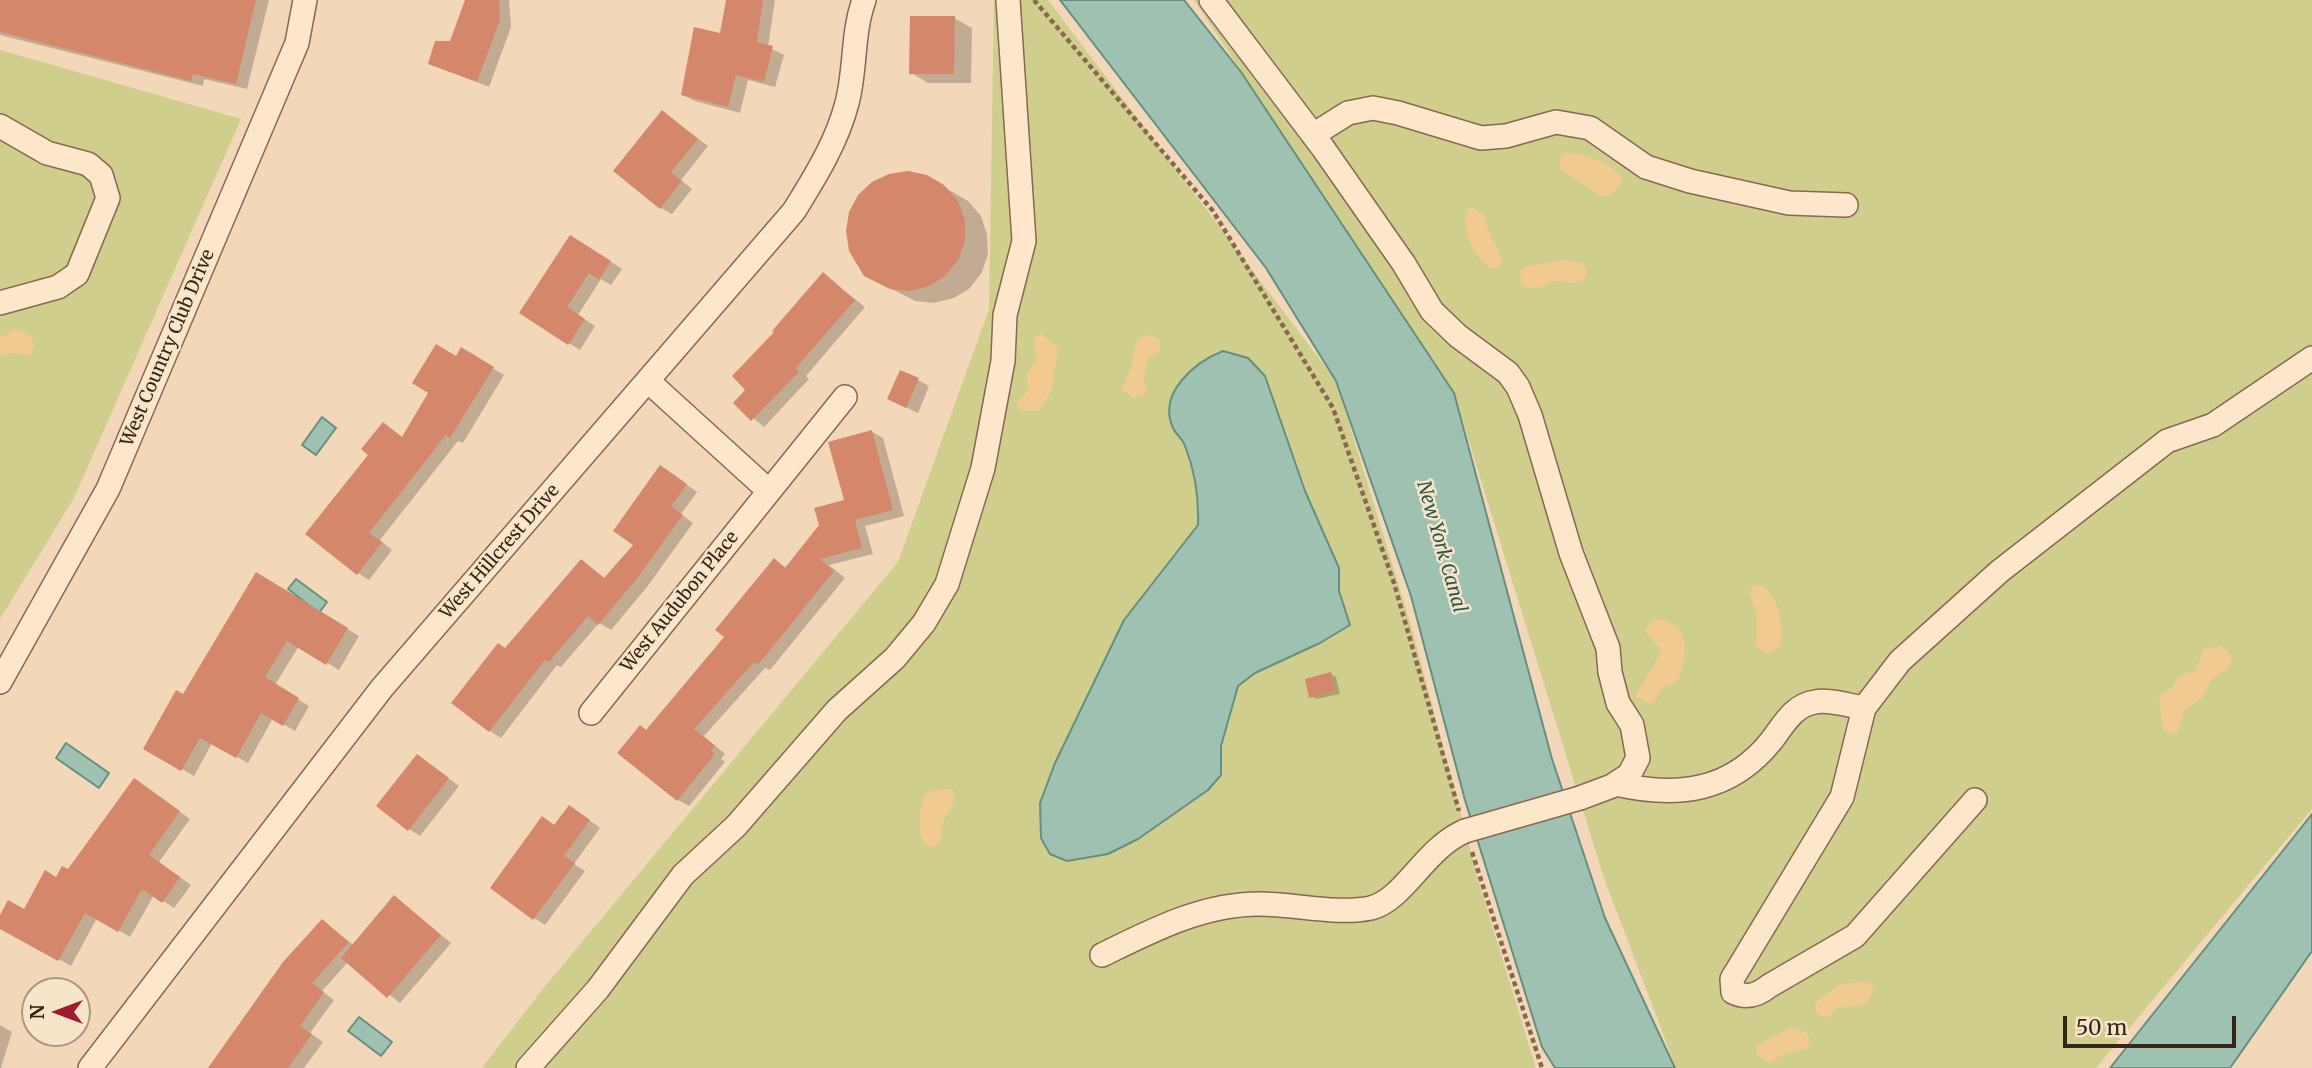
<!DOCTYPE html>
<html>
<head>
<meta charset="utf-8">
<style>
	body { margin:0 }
	#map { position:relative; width:2312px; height:1068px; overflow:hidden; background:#f2d8b8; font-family:Merriweather,serif }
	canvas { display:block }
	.north { position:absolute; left:21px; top:977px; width:70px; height:70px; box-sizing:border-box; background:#f8e4c8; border:2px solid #aa9782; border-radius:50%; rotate:270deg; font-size:19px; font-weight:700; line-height:28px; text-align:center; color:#362319 }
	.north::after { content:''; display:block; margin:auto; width:24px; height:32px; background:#9d1d2f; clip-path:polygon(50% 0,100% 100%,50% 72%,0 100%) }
	.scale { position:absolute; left:2063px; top:1016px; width:173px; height:32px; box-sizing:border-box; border:4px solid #362319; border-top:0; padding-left:9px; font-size:21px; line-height:24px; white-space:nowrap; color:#362319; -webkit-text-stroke:5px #f8e4c8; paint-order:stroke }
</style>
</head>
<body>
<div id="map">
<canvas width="2312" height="1068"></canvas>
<div class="north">N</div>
<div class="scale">50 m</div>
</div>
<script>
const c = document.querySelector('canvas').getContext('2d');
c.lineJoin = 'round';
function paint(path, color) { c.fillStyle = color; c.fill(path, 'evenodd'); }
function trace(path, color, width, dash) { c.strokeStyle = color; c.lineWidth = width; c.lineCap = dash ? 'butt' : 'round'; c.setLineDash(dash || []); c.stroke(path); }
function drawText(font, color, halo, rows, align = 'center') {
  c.font = font + ' Merriweather,serif'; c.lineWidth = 5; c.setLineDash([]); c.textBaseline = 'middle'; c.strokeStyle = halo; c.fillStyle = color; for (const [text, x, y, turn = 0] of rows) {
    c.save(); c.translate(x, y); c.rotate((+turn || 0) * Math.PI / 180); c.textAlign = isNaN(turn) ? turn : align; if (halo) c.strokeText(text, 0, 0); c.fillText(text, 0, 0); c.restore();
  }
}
paint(new Path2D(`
	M994,0H1048L1336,381L1411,625L1480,886L1536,1068H482L542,990L898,562L989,309Z
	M1194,0H2312V809L2096,1068H1676L1604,878L1454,393Z
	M0,50L241,119L74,498L0,619Z`), '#d0ce8c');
paint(new Path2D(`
	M1568,153C1587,155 1610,161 1622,178C1619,189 1613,196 1601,196L1559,169L1562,155Z
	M1470,206L1485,215C1485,235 1501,246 1502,264L1492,269C1474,259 1457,225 1470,206Z
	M1563,260L1583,263L1587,273L1583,280L1573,283L1554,281L1535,289L1522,285L1520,271L1524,267Z
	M15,329L30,334L34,344L31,356L12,353L0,356V338Z
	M1041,333L1058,349L1051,392L1039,411H1019L1016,405L1029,388L1026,375L1038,358L1033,347L1035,338Z
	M1152,335L1160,341L1159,353L1148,358L1144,379L1147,391L1142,396L1133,398L1122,389C1124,382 1129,375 1131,368C1135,353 1131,334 1152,335Z
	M1761,585C1778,594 1785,627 1780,646L1767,654L1756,646L1757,616L1750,594L1752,586Z
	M1653,619C1689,618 1690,654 1678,679C1674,686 1669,683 1664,687C1659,692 1658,699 1651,704L1635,696L1662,651L1644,630Z
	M2221,645L2228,651L2232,661L2228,669L2211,680L2202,698L2184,711L2177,734L2163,731L2159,700L2162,693L2171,689L2179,675L2196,671L2203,650Z
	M946,789L953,790C957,805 949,809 943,822C940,828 943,836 939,844L931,847L924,844C918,835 919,805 925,795C929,789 940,790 946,789Z
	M1864,981L1870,983L1874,989L1866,1004L1837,1008L1832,1015L1825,1018L1815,1012L1816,1002L1839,985Z
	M1793,1027L1807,1033L1810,1040L1807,1049L1784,1054L1769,1063L1756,1055L1757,1045Z`), '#f1ca91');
const water = new Path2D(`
	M1060,0H1184L1241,72L1454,393L1552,759L1605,918L1675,1068H1555L1542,1047L1465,800L1411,596L1336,381L1266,268Z
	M1223,351L1248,358L1265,376L1305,491L1339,568V591L1350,625L1320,643L1255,673L1238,686L1221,746V775L1208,790L1138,839L1108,854L1067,861L1050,854L1041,838L1040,803L1055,763L1124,620L1198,525C1199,498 1195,471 1185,446C1183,439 1176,435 1173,428C1157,393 1195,362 1223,351Z
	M322,417L336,428L316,455L302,445Z
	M296,579L327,602L319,613L288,589Z
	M66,743L109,773L99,788L56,758Z
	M2312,814V951L2230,1068H2110Z
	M359,1017L392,1042L381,1056L348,1031Z`);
paint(water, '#9ec1b2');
trace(water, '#658f7f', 2);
paint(new Path2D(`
	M0,0H269L247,89L204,79L203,86L0,35Z
	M466,0H509L511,27L489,87L430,63L452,43Z
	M727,0H775L768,47L784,55L775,87L748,80L740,113L695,101L683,95L722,35Z
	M954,18L972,28L971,83H928L911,73Z
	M663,112L708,146L681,180L692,189L672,214L661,208Z
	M927,177L968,201L981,216L987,234L988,254L982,272L970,288L954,298L934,303L915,301L865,275Z
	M582,243L622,269L611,285L601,279L578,315L595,326L580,350L521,313Z
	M823,274L865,307L806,376L809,379L764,427L735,403L748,390L777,332Z
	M462,350L504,375L463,443L458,441L380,540L392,550L369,580L358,573L370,455L384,424L403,438Z
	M918,380L929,386L918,413L901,405Z
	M872,432L883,438L904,516L865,526L873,554L829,565L845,578L770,670L765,668L704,736L725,754L721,759L725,762L689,806L678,800L648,731L726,637L774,560L787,568L846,501Z
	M672,474L697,492L681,514L693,523L647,587L611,630L599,623L561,667L557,665L501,738L490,731L506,650L581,561L606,579L635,545Z
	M256,574L359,636L339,670L299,646L275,685L309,706L295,731L273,718L248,763L212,743L194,776L145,748L184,696Z
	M1330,674L1336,677L1340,694L1316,699L1311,696Z
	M418,756L459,786L420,836L409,829Z
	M146,787L190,819L159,862L191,885L174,908L154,895L130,937L97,918L71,966L0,927V918L25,911L57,879L69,872Z
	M581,814L600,828L574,864L585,871L545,925L534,918L543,818L556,826Z
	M395,898L451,943L400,1003L348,962L322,991L334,1000L310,1033L323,1042L304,1068H210L322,922L354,945Z
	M0,1025L12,1032L1,1068H0Z`), '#0003');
paint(new Path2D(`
	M0,0H256L236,84L193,74L191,81L0,32Z
	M465,0H499L500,20L477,82L428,64L435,41H450Z
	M726,0H763L757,42L773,46L764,82L736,75L728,107L681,95L694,27L720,33Z
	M910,16H955L954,74H909Z
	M662,110L698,139L671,172L682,181L660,209L613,171Z
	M908,171L927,175L944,185L958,201L965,220V240L959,259L946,275L930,286L910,291L890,289L864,276L849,251L846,231L849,212L858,195L872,182L889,174Z
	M570,235L611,261L599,280L589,273L567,307L585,319L568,345L519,313Z
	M823,272L855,300L796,368L799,372L751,421L733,403L745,390L732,376L774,332L772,331Z
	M436,344L456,356L461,347L494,367L450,438L446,435L369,533L382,542L357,575L305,534L368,455L361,449L383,422L402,437L428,393L412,383Z
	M900,370L919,378L906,408L887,399Z
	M872,430L893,510L855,520L862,548L820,559L834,571L758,665L754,662L694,729L715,746L711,751L715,754L677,801L617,753L640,725L646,730L724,637L715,630L774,558L785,568L819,525L814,508L844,500L828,442Z
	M660,465L687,484L671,506L683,515L635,581L598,625L588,616L549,662L545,660L489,732L451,703L498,643L505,648L581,559L604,578L633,545L613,531Z
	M256,572L348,628L326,665L287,641L265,677L299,698L283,726L261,713L236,758L200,738L181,771L143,749L176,690L183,694Z
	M1331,672L1335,691L1309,698L1305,679Z
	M417,754L449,778L408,831L376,806Z
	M134,778L180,811L149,855L180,877L162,903L142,889L118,932L85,913L58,961L0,929V915L8,900L24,909L45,870L56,877L62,866L68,869Z
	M569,805L590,820L564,856L575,863L533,920L490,888L542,816L554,825Z
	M394,895L441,935L387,998L341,958Z
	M322,919L349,942L312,983L324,992L300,1026L312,1034L288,1068H208L283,962Z`), '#d4876a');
const minor = new Path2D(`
	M1211,0L1323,148L1404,264L1432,311L1458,336L1508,373L1518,387L1530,415L1571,553L1608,648L1610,672L1618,703L1632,725L1638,758L1629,775L1612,786L1580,798
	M0,126L47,153L88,164L101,175L108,198L77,274L58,287L0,303
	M1313,135L1348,113L1373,108L1398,113L1481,138L1506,136L1556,122L1590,128L1646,167L1690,181L1789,203L1846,205
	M648,381L769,491
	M0,682L108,489L297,43L305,0
	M1864,708L1900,661L2000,571L2167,441L2213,425L2312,358
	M591,713L845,397
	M1616,784C1677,798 1731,792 1772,740C1784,724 1794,705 1815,702C1829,699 1850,706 1864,708L1842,797L1732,979L1733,992C1747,999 1758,995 1769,986L1855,936L1975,800
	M1102,955C1151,931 1202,904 1259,904C1295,904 1336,915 1371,908C1404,900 1425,848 1465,831
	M90,1068L382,688L794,211C815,177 837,142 847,103C856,69 852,33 864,0
	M528,1068L598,989L683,875L736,826L837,710L895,658L924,623L947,584L983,468L1003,361L1005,315L1024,241L1008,0`);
trace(minor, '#896752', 26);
trace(new Path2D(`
	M1034,0L1213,211L1333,408L1394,583L1459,811
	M1472,852L1542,1068`), '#896752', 4.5, [5, 3.5]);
trace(minor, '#fce7cb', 23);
const minorBridge = new Path2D(`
	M1465,831L1580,798`);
trace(minorBridge, '#896752', 26, []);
trace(minorBridge, '#fce7cb', 23);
drawText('18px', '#362319', '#f8e4c8', [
	["West Country Club Drive",168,348,-67],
	["West Hillcrest Drive",500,552,-49],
	["West Audubon Place",680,602,-51]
]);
drawText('italic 19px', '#26574d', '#f8e4c8', [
	["New York Canal",1441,547,74]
]);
</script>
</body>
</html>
